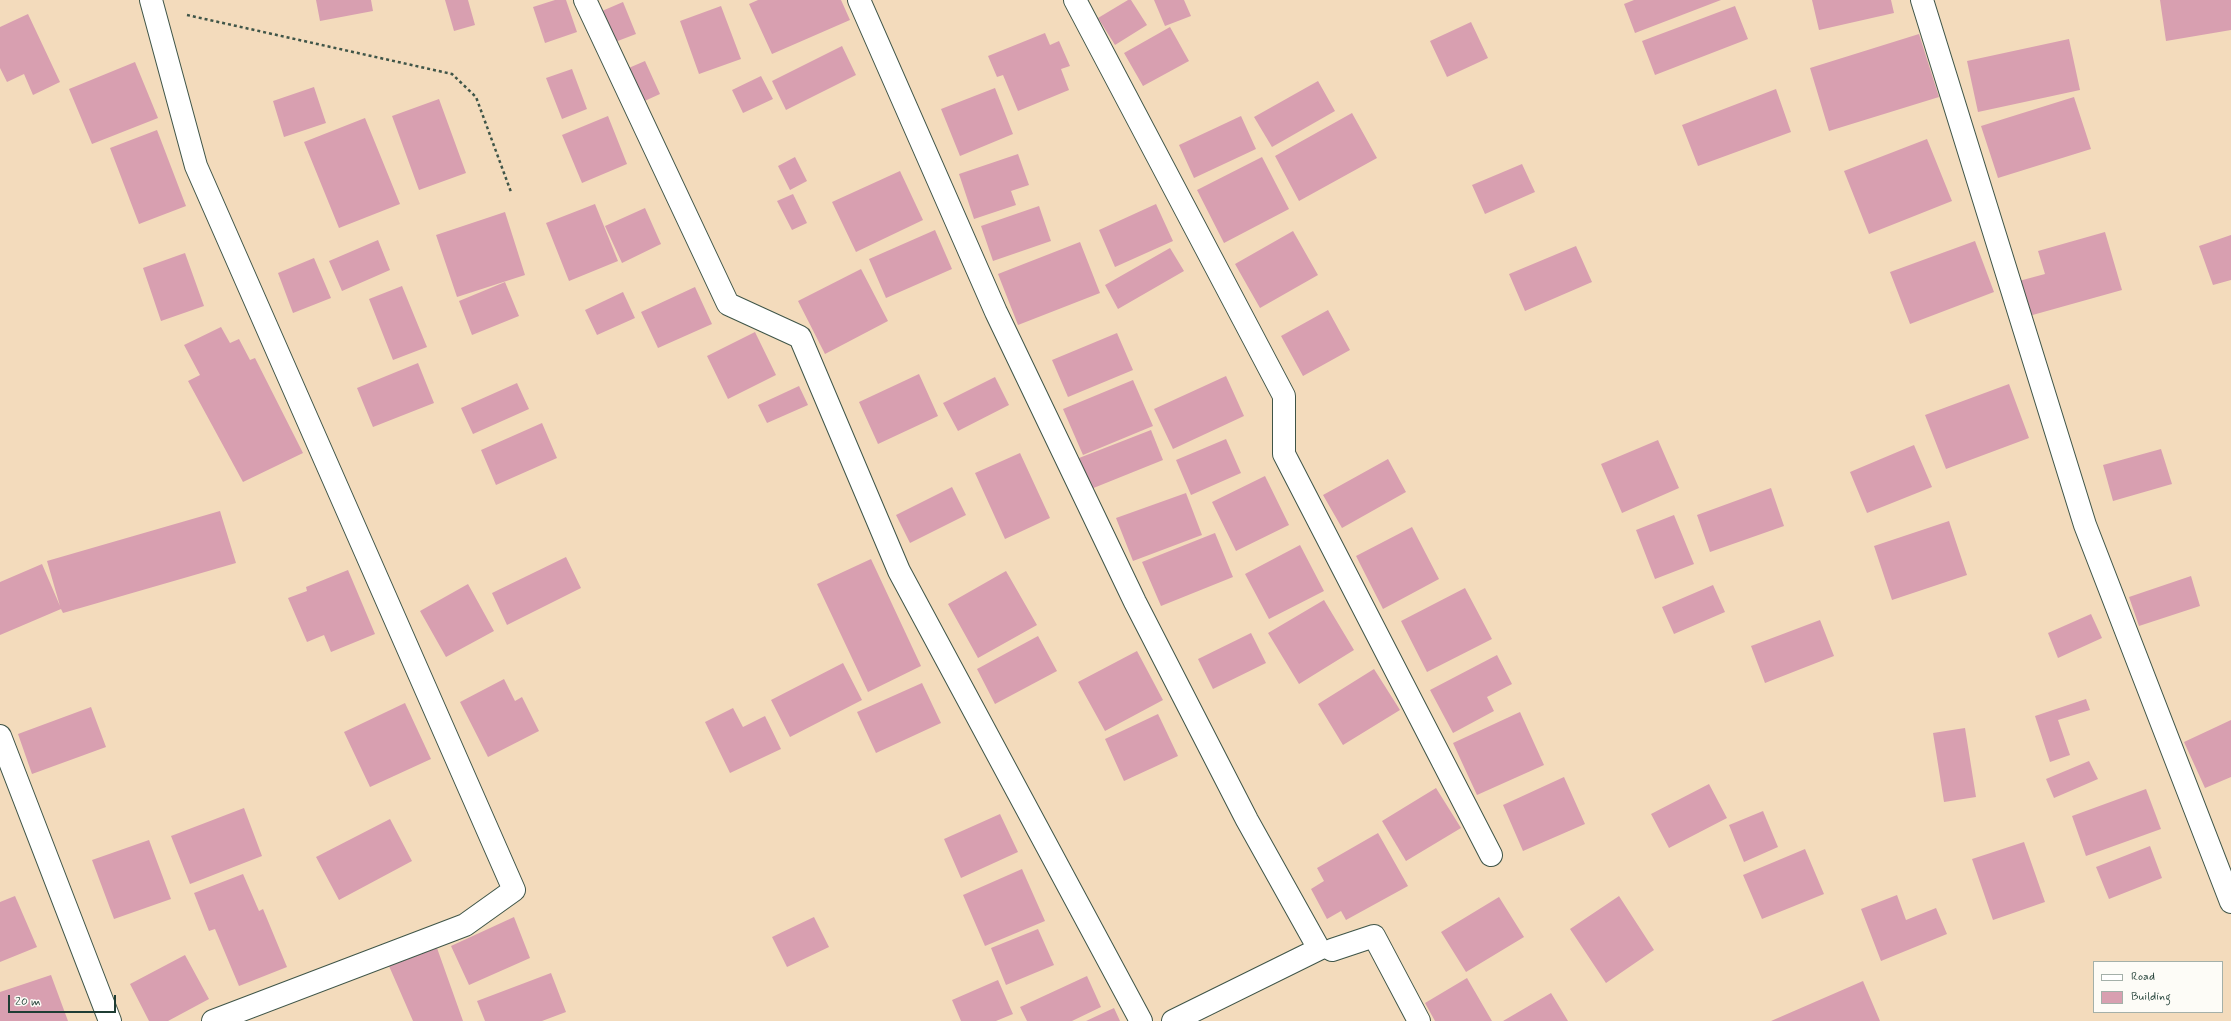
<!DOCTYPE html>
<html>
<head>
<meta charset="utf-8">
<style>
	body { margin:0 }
	#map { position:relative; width:2231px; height:1021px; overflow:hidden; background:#f3dbbc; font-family:Mynerve,sans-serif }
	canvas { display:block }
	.legend { position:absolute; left:2093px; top:961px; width:130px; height:52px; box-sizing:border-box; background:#fdfcf7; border:1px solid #a4b0a9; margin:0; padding:5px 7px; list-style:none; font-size:12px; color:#1f3d34 }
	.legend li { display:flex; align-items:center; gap:8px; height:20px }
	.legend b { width:20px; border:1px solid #a4b0a9 }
	.scale { position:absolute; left:8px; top:995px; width:108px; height:18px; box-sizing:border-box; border:2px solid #1f3d34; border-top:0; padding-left:5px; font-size:12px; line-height:14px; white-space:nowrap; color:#1f3d34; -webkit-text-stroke:3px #fdfcf7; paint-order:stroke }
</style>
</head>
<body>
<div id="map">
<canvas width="2231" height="1021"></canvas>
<ul class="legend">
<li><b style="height:5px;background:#fff"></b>Road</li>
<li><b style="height:11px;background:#d89fb0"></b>Building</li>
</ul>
<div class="scale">20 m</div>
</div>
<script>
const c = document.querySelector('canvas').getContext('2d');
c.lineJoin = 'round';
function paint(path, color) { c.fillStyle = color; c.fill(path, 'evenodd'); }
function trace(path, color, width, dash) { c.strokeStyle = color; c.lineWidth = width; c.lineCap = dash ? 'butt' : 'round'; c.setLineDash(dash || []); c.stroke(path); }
paint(new Path2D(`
	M316,0H371L373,11L320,21Z
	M445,0H468L475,25L454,31Z
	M555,0H566L577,32L545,43L533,7Z
	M758,0H841L850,20L772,54L749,4Z
	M1128,0H1131L1147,25L1115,45L1098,18Z
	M1154,0H1184L1191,16L1165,26Z
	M1634,0H1721L1635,33L1624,4Z
	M1812,0H1891L1894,13L1819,30Z
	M2160,0H2231V30L2166,41Z
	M623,2L636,34L615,42L602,11Z
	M721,6L741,59L699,74L680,21Z
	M1735,6L1748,39L1655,75L1642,41Z
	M28,14L60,82L33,95L24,74L7,82L0,68V27Z
	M1471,22L1488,58L1447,77L1430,41Z
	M1170,27L1189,61L1143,86L1124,53Z
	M1045,33L1050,45L1059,41L1070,66L1061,69L1069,90L1018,111L1003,75L997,77L988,56Z
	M1919,34L1939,97L1829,131L1810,68Z
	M2069,39L2080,90L1978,112L1967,61Z
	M842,46L856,75L786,110L772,81Z
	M645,61L660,94L638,104L624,70Z
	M135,62L158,118L92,144L69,89Z
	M572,69L587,109L562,119L546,78Z
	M761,76L773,99L743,113L732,90Z
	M1318,81L1335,111L1272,147L1254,117Z
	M314,87L326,123L284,137L273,101Z
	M995,88L1013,134L960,156L941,109Z
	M1776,89L1791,132L1698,166L1682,125Z
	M2074,97L2091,149L1998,178L1981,126Z
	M439,99L466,173L419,190L392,116Z
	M1352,113L1377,158L1299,201L1275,156Z
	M608,116L627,164L582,183L562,135Z
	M1241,116L1256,149L1194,178L1179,145Z
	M365,118L400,204L339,228L304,142Z
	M157,130L186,206L139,224L110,148Z
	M1927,139L1952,201L1869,234L1844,171Z
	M1018,154L1029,185L1011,191L1016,205L974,219L959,174Z
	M795,157L807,181L790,190L778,166Z
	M1262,157L1289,209L1224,243L1197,190Z
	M1522,164L1535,192L1485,214L1472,185Z
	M900,171L923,220L856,252L832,202Z
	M793,194L807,223L792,230L777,201Z
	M595,204L618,261L569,281L546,223Z
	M1156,204L1173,241L1115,267L1099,230Z
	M1039,206L1051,241L993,261L981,226Z
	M645,208L661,244L622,263L605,226Z
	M505,212L525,275L457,297L436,235Z
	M935,230L952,269L886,298L869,259Z
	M1293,231L1318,275L1260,308L1235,264Z
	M2105,232L2122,290L2029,316L2019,281L2045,274L2038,251Z
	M2231,235V280L2213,285L2199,246Z
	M378,240L390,270L342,291L329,261Z
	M1975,241L1994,292L1910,324L1890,272Z
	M1080,242L1100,293L1018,325L998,274Z
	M1576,246L1592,282L1525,311L1509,274Z
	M1170,248L1184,271L1118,309L1105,285Z
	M185,253L204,306L161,321L143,268Z
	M314,258L331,298L293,313L278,273Z
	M861,269L888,321L825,354L798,301Z
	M505,282L519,316L472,335L459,301Z
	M402,286L427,347L393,360L369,299Z
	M695,287L712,324L658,348L641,312Z
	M623,292L635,318L597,335L585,310Z
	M1328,310L1350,350L1303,376L1281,336Z
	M221,327L230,343L239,339L250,360L255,358L303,453L243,482L188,381L200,375L184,345Z
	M755,332L776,375L728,399L707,356Z
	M1117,333L1133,370L1068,397L1052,360Z
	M418,363L434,403L373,427L357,388Z
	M919,374L938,416L878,444L859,402Z
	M1226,376L1244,416L1173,449L1154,409Z
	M995,377L1009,405L958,431L943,403Z
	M1133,380L1153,426L1083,455L1063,409Z
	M517,383L529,409L473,434L461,408Z
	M2009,384L2029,438L1946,469L1925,415Z
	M799,386L808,405L767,423L758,405Z
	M542,423L557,458L496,485L481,450Z
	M1151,430L1163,460L1091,489L1079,458Z
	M1226,439L1241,473L1191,495L1176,460Z
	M1658,440L1679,488L1622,513L1601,464Z
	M1914,445L1932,487L1867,513L1850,472Z
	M2161,449L2172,484L2113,501L2103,465Z
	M1020,453L1050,518L1005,539L975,473Z
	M1388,459L1406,492L1342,528L1323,495Z
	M1265,476L1289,525L1236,551L1212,502Z
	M952,487L966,515L910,543L896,515Z
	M1771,488L1784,526L1710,552L1697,515Z
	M1186,493L1202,535L1133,561L1116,518Z
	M220,511L236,563L63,613L61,609L0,635V582L42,564L60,606L47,561Z
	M1674,515L1694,564L1655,579L1636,530Z
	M1949,521L1967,575L1892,600L1874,546Z
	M1412,527L1439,579L1383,609L1356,556Z
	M1215,533L1233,577L1161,606L1142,562Z
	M1300,545L1324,591L1269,619L1245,574Z
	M566,557L581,588L507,625L492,593Z
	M871,559L921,666L868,692L817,584Z
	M348,570L375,634L331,652L324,635L307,642L288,598L307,591L306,587Z
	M1006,571L1037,625L978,658L948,604Z
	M2191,576L2200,606L2139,626L2129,597Z
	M468,584L494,631L446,657L420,611Z
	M1713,585L1725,612L1674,634L1662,607Z
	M1465,588L1492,639L1427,672L1401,621Z
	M1324,600L1354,650L1299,684L1268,633Z
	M2091,614L2102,638L2058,658L2048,633Z
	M1820,620L1834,656L1765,683L1751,646Z
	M1251,633L1266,663L1213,689L1198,659Z
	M1038,636L1057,671L995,704L977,669Z
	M1137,651L1163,700L1105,731L1078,682Z
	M1497,655L1512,684L1487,697L1494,711L1453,733L1430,690Z
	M843,663L862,700L790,737L771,700Z
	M1374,669L1400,710L1343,745L1318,704Z
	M504,679L515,701L522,697L539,731L488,757L460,702Z
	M922,683L941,723L876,753L857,712Z
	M2086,699L2090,710L2058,720L2070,755L2050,762L2035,716Z
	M405,703L431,759L370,787L344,732Z
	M91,707L106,747L32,774L18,734Z
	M733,708L743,727L765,716L781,749L730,773L705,722Z
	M1520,712L1544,765L1477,795L1453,743Z
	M1158,714L1178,756L1124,781L1105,739Z
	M2231,720V777L2205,788L2184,742Z
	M1965,728L1976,797L1944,802L1933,733Z
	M2089,761L2098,779L2054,798L2046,779Z
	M1564,777L1585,824L1523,851L1503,805Z
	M1709,784L1727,818L1669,848L1651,814Z
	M1436,788L1461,828L1406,861L1382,821Z
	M2146,789L2161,829L2086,856L2072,816Z
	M244,808L262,856L190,884L171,836Z
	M1763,811L1778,847L1744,862L1729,825Z
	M1000,814L1018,852L961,878L944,839Z
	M390,819L412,861L339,900L316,857Z
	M1378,833L1408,886L1346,920L1341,911L1327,919L1311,889L1324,881L1317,868Z
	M149,840L171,899L114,919L92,860Z
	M2024,842L2045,902L1993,920L1972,859Z
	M2150,846L2162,878L2109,899L2096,867Z
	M1805,849L1824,894L1762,919L1743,875Z
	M1022,869L1045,921L985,946L963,895Z
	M243,874L259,911L263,909L287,967L239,986L215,929L209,931L194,893Z
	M1897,895L1906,920L1936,908L1947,934L1881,961L1861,909Z
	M15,896L37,947L0,962V902Z
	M1619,896L1654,950L1606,983L1570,929Z
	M1499,897L1524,937L1466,972L1441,932Z
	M514,917L530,958L469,985L451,946Z
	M814,917L829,947L787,967L772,937Z
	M1038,929L1054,965L1006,985L991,948Z
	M437,948L463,1021H413L389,966Z
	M185,955L209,999L168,1021H149L130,984Z
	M551,973L566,1012L542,1021H485L477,1001Z
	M51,975L68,1021H0V992Z
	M1087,976L1101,1007L1072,1021H1027L1020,1007Z
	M1467,978L1492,1021H1435L1425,1003Z
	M998,980L1013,1014L996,1021H961L952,1000Z
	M1863,981L1880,1021H1771Z
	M1551,993L1568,1021H1503Z
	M1114,1008L1120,1021H1086Z`), '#d89fb0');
const minor = new Path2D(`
	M151,0L196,166L514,890L465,925L213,1021
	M585,0L728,304L800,337L899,571L1141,1021
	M859,0L996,312L1135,602L1247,820L1319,949L1173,1021
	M1075,0L1284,396V454L1491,855
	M1922,0L2085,525L2231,902
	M0,736L110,1021
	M1332,950L1374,936L1419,1021`);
trace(minor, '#3f5548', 24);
trace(new Path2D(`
	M187,15L452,74L476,97L511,192`), '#3f5548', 2.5, [3, 3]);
trace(minor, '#fff', 22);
</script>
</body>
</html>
